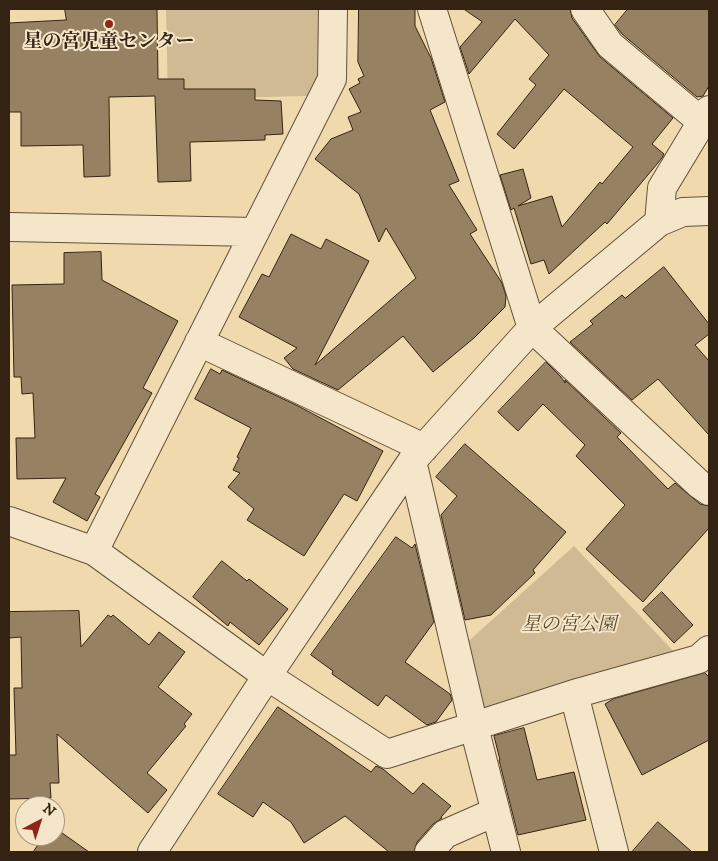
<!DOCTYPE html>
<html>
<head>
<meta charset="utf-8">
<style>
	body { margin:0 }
	#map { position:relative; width:718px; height:861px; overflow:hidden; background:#f0d9ad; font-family:"IM FELL DW Pica",serif }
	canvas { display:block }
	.frame { position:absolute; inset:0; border:10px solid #342312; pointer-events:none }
	.north { position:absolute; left:15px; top:796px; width:50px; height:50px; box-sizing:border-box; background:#f5e6ca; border:1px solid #a89880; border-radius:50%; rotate:40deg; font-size:14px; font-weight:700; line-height:20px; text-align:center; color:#342312 }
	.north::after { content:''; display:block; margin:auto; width:18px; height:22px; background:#8f2418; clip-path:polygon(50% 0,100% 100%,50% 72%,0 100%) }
</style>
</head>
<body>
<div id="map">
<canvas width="718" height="861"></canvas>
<div class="frame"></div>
<div class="north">N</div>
</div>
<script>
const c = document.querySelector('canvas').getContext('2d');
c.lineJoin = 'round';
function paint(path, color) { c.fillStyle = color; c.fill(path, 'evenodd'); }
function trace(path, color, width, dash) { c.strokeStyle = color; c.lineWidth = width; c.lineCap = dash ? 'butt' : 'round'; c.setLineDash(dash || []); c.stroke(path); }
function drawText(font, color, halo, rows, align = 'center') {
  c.font = font + ' "IM FELL DW Pica","Noto Serif JP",serif'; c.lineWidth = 4; c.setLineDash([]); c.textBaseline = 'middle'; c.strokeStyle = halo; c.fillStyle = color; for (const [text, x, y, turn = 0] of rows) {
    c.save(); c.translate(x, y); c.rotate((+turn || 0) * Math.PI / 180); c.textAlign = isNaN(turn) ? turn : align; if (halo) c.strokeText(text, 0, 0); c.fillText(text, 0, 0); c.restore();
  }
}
paint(new Path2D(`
	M166,9H318L319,78L308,96L168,99Z
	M574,546L675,653L485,711L475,703L462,647Z`), '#d0ba93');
const building = new Path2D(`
	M65,9H157L158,79H184V89H255V100L281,101L283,134L265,135V140L190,142L191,181L158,182L155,96L109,97L110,176L84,177L83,145L21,146V112H9V23L66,20Z
	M359,9H415V26L431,58L445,102L430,110L459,181L449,185L477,230L470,234L502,283L506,296L505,307L474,338L433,372L403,336L338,390L293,369L284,358L297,348L239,317L262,274L269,277L291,234L321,249L326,239L369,261L315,365L416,278L386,228L379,242L359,194L315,159L331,139L353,130L348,117L361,112L349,89L360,83L358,79L364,76L358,62Z
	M464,9H570L572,18L600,57L673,118L652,144L664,154L662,158L607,224L605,222L549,274L544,260L531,264L514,208L511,210L500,175L523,169L531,198L518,206L552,196L562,227L600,182L602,184L633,147L564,89L514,149L497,134L536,85L529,79L549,55L515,19L469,74L460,47L482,22Z
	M628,9H709V86L703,96L697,97L622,34L615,25Z
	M101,252L102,280L178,321L143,388L152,393L95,494L100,497L87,521L53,502L66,478L17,479L16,438H35L33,393L22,394L21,377H14L12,285L64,284V253Z
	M664,267L709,324V334L695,345L709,361V435L658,379L632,400L570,342L593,324L590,321L622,295L625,298Z
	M546,362L561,377L565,383V380L621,433L617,437L668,489L675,483L700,504L709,506V528L643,602L586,549L625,505L576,456L585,445L543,404L518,431L498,412Z
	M211,369L220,374L222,370L298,406L383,451L357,501L344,494L304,556L247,520L254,509L228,487L240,473L233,470L239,458L237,457L251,428L195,399Z
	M465,444L566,532L533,570L535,573L491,615L465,620L441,515L457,496L436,477Z
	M396,537L412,548L415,544L434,622L405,662L450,694L452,700L436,722L427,725L386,695L378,706L332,674L333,671L311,655Z
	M222,561L247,581L249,579L288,609L259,645L230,622L228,626L193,597Z
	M662,592L693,625L674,643L643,610Z
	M79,611L81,647L108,615L111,617L113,615L149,645L159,632L185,652L158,687L192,714L184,724L186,726L147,773L167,790L148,813L57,734L59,783H50L51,798L9,799V755H16L14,688H22L21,637L9,638V612Z
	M705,673L709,677V740L642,775L605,704L613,699Z
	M278,707L371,772L376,766L383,769L413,794L423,783L451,806L441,817L442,818L433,824L417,842L414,852H389L345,816L304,843L291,822L263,802L253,817L218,794Z
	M524,728L537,780L574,772L586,820L518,835L499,760H500L494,736Z
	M658,822L692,852H632Z
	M55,828L89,852H33L44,836H55Z`);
paint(building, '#968263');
trace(building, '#342312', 1);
const minor = new Path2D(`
	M432,9L532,328L699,484L709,491
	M585,9L610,45L702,122
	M659,222L683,212L709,211
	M9,227L255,232
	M199,342L424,448
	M412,461L474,727L506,852
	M9,521L94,551L267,676L387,754L574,694L699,659L709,650
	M94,551L332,79L333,9
	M574,694L614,852
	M152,852L267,676L412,461L532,328L659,222L662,188L709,110
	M429,852L445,834L495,812`);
trace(minor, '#635039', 30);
trace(minor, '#f5e6ca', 28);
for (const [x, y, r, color] of [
	[109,24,5,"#8f2418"]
]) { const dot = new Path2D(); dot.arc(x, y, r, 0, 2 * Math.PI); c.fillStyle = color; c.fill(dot); trace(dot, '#f5e6ca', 2); }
drawText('bold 19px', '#342312', '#f5e6ca', [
	["星の宮児童センター",109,43]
]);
drawText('italic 19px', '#5b4932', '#f5e6ca', [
	["星の宮公園",569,626]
]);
</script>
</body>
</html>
